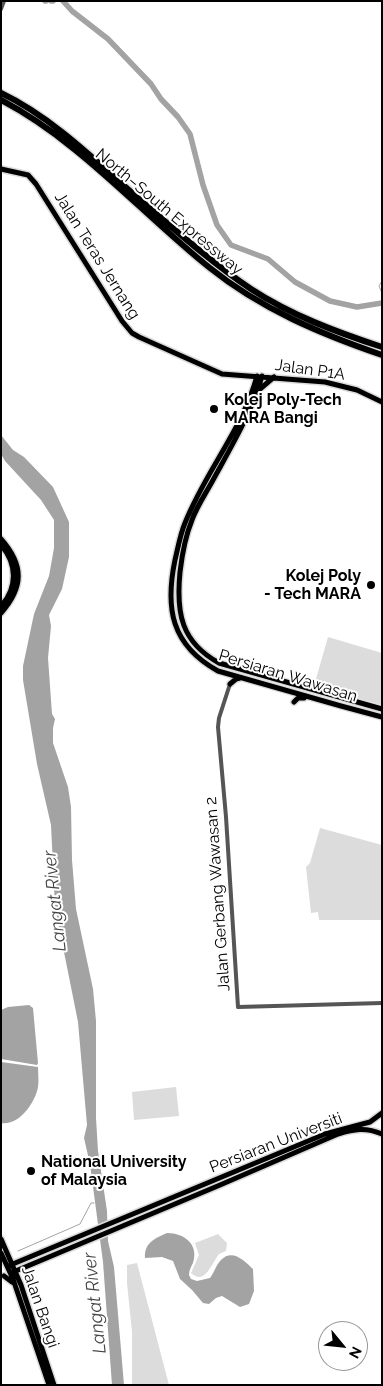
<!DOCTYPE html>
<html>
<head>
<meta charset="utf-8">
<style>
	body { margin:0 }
	#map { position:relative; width:383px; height:1386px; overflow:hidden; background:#fff; font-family:Raleway,sans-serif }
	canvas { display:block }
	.frame { position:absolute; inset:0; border:2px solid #000; pointer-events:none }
	.north { position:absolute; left:318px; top:1321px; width:50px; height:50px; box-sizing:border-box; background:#fff; border:1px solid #999; border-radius:50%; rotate:118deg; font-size:14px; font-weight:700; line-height:20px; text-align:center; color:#000 }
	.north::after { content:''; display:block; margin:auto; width:18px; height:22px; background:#000; clip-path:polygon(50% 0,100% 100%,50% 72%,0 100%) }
</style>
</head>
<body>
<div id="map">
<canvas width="383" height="1386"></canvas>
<div class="frame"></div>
<div class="north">N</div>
</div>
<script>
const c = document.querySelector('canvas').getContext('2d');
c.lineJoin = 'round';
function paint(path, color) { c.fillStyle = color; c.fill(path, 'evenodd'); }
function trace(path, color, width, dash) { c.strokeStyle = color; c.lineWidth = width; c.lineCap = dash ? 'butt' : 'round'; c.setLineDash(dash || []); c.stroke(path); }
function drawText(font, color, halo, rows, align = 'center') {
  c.font = font + ' Raleway,sans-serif'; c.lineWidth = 4; c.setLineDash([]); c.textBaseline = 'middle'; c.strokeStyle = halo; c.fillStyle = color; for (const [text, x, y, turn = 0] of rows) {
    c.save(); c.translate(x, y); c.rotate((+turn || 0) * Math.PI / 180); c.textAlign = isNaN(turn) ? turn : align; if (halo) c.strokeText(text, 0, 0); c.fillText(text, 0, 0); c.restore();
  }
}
paint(new Path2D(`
	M328,637L382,653V705L314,686Z
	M320,828L382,845V920H319L318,912L311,913L306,867L310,863Z
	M176,1087L179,1116L134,1120L132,1092Z
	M218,1234L227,1243L226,1251L219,1254C212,1263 205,1286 191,1273L199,1255L195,1243Z
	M137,1263L169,1385H132V1332L127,1283V1265Z`), '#dcdcdc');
paint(new Path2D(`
	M1,435L13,450L24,457L53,487L69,522V557L62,589L49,615L51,626L48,658L52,714L55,719L53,728V743L68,787L71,807L72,860L76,909L93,989L96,1021V1118L98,1151L107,1211L108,1241L114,1267L124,1385H112L103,1262L90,1164L84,1138L87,1125L78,1022L55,907L51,825L37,764L23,680V666L34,614L49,576L54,548V520L41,500L5,461L1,454Z
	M29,1005L33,1008L38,1063L37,1065L1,1059V1010L8,1007Z
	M1,1062L38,1067C38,1073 39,1081 38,1087C35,1103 19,1126 1,1123Z
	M167,1233C185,1233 199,1245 193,1263C191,1267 189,1270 189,1275L191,1279L197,1281L210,1278C214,1273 216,1265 221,1260C232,1248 245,1261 253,1269L254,1291L249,1304L240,1307L222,1296L216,1298L209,1304L203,1303L192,1290L180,1279L173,1261L162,1257L145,1258C144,1243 155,1238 167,1233Z`), '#a3a3a3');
trace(new Path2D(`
	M382,281L379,286L382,293
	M18,1251L80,1224L91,1203H94`), '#a3a3a3', 1);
trace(new Path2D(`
	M45,1H46
	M51,1H53
	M63,1L72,11L108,39L151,84L161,99L178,117L190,134L203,185L217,225L231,245L268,259L295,282L330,301L357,307L382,303`), '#a3a3a3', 5.5);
const major = new Path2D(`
	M1,169L28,175L36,184L122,321L132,333L139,337L222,374L325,382L357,390L382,402
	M257,376C243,429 205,472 185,523C180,535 178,548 175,560C165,608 171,645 218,671L341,706L382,717
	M262,376C252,412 231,447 213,480C206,493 197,506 192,520C185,537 182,555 180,572C176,613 181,642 219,663L382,709
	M260,389L274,377
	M1,539C24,565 24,587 1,613
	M1,545C17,563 18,588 1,606
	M230,684L236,679L240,678
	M294,702L298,698H304
	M1,1239L21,1285L54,1385
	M1,1253L13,1279L49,1385
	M8,1266L325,1134L370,1122L382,1113
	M11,1273L220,1185L338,1134C354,1129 366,1127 382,1134
	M4,1276L12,1282`);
const highway = new Path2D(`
	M1,93C53,118 96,161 139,199C175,230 211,262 251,289C291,315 336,332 382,347
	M1,100C81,142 141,213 210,268C261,309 321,334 382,355`);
trace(major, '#dbdbdb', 8);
trace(highway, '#dbdbdb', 9);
trace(new Path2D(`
	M1,9L4,1
	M230,684L219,718L218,727L226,817L238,1007L382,1003`), '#555', 4);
trace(major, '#000', 5);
trace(highway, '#000', 6);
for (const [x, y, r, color] of [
	[214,409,5,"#000"],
	[371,585,5,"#000"],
	[31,1171,5,"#000"]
]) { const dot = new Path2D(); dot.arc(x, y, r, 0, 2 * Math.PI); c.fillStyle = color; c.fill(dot); trace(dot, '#fff', 2); }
drawText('16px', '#000', '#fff', [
	["North–South Expressway",169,212,40],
	["Jalan Teras Jernang",97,256,58],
	["Jalan P1A",310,370,8],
	["Persiaran Wawasan",288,676,17],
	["Jalan Gerbang Wawasan 2",218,894,-94],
	["Persiaran Universiti",276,1143,-21],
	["Jalan Bangi",40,1307,71]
]);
drawText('bold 16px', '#000', '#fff', [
	["Kolej Poly-Tech",224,400],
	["MARA Bangi",224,418],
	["Kolej Poly",361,576,"right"],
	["- Tech MARA",361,594,"right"],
	["National University",41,1162],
	["of Malaysia",41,1180]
], 'left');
drawText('italic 18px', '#444', '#fff', [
	["Langat River",55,901,-96],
	["Langat River",95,1303,-96]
]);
</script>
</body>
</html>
